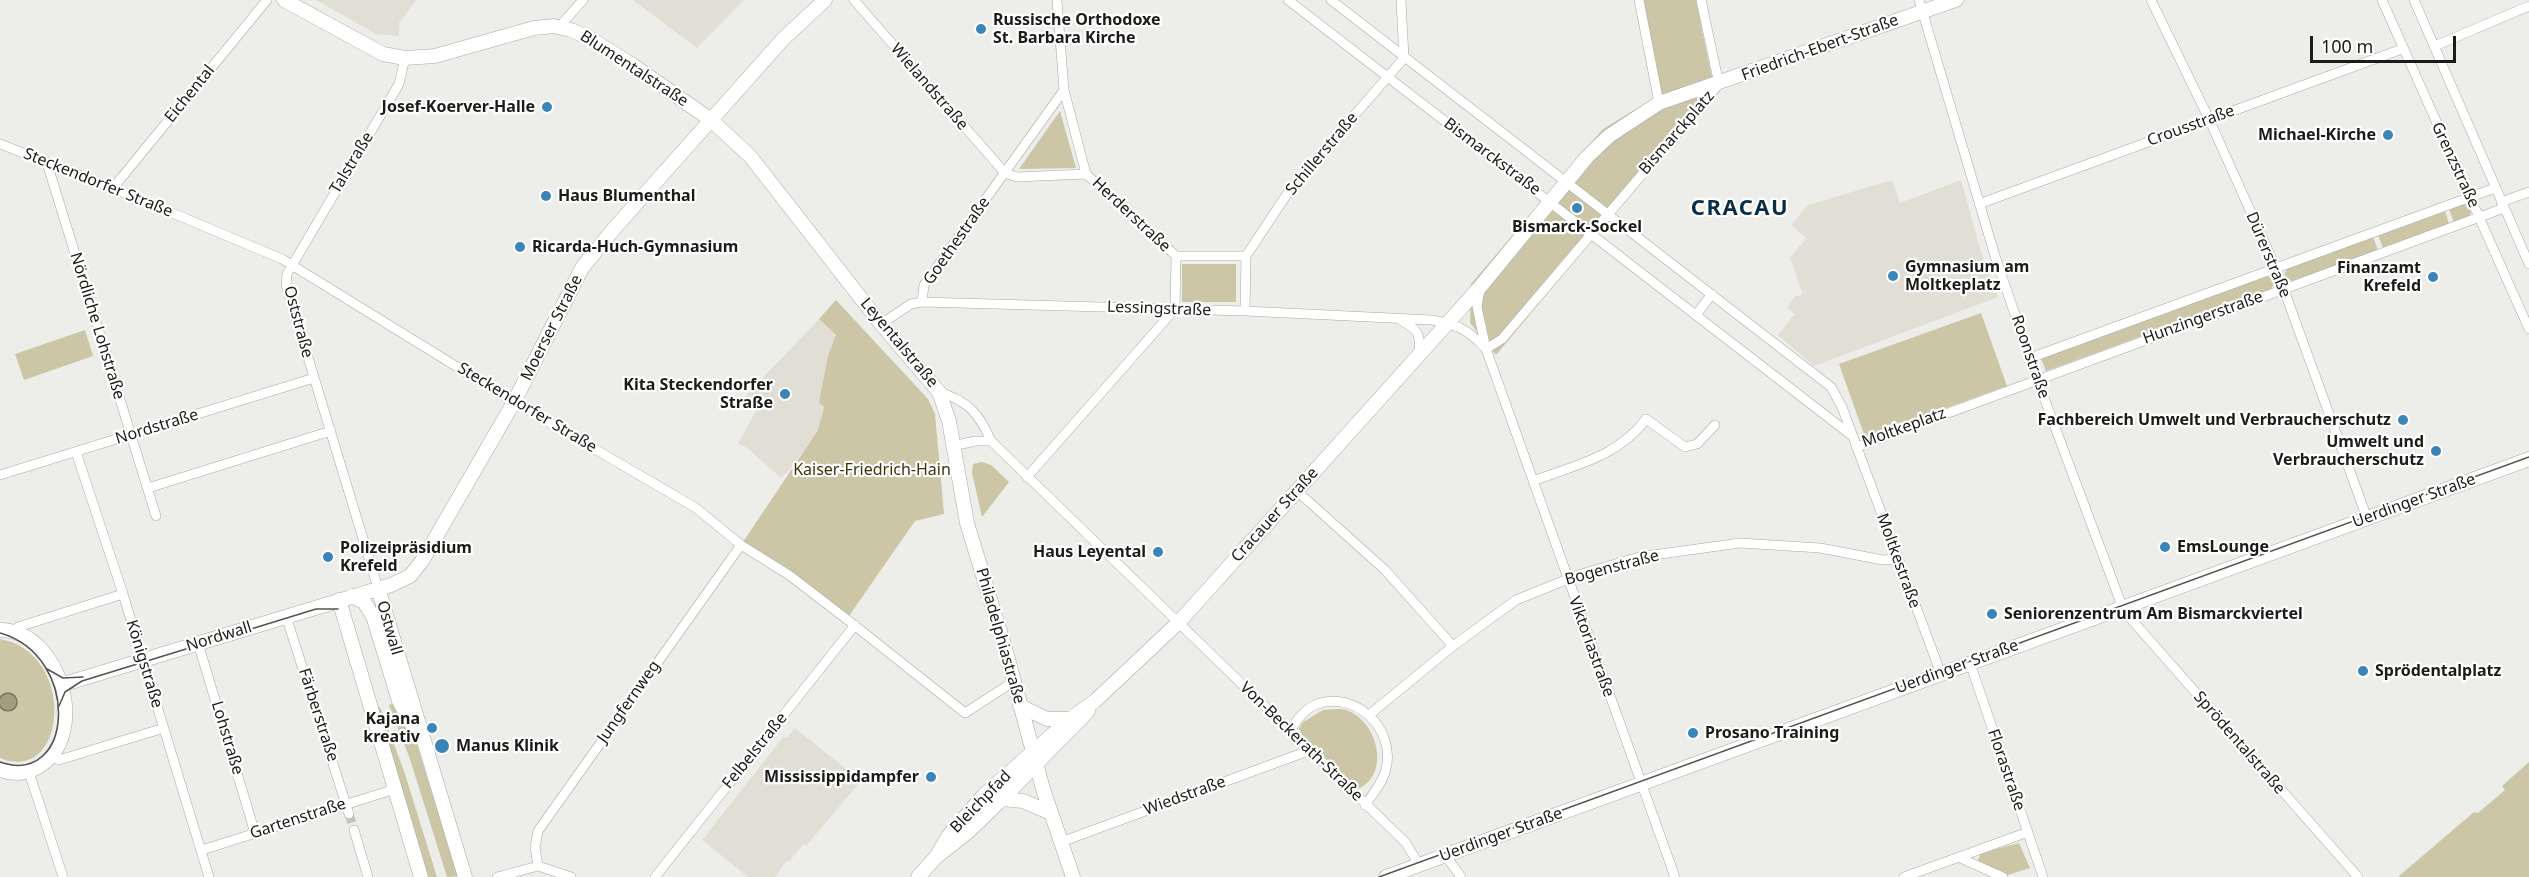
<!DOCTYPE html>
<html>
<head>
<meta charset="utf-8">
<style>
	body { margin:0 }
	#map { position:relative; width:2529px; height:877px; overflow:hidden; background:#edede9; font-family:"Noto Sans",sans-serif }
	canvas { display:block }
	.scale { position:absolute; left:2310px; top:36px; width:146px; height:27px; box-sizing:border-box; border:3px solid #1b1b1a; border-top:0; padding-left:8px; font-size:18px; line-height:21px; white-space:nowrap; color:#1b1b1a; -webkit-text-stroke:4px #fff; paint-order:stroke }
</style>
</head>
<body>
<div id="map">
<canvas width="2529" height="877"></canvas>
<div class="scale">100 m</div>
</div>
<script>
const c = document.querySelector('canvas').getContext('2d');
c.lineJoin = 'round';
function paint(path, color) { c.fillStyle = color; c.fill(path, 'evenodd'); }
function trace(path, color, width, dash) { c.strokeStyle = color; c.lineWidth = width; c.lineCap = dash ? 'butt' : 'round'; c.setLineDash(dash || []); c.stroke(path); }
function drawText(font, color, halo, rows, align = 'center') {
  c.font = font + ' "Noto Sans",sans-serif'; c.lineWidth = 4.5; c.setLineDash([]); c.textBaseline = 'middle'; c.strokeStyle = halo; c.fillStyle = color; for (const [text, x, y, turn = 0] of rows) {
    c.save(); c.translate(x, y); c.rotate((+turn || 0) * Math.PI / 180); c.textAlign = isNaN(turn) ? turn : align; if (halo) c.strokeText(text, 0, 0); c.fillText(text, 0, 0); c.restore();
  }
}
paint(new Path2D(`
	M316,0H416L399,23V36L376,34Z
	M633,0H744L697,48Z
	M1892,180L1900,203L1961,180L1982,255L1998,297L1814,366L1778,335L1795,314L1787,308L1794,297L1803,294L1790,258L1806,238L1791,225L1808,205Z
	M819,319L836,335L820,402L823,406L820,427L791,468L781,478L746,447L738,444L758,407L745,400L739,403Z
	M795,728L861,781L806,846L803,844L789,862L787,860L775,877H748L702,840L784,736L787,738Z`), '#e1dfd5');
paint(new Path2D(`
	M1635,0H1696L1711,73L1720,91L1617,210L1496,355L1470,323L1471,284L1603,129L1656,97Z
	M1060,111L1076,168L1019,169Z
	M2462,204L2468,205L2471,213L2468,217L2454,223L2449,209Z
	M2445,211L2449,224L2383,248L2378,235Z
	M2373,237L2378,250L2292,281L2285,277V272L2288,268Z
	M1182,264H1236V302H1182Z
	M2266,276L2273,279L2274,284L2271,289L2046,371L2041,358Z
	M836,300L928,399L935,414L944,514L915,521L844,623L741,545L818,430L824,407L819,402L828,356L836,335L819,319Z
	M1981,313L2007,386L1865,437L1839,364Z
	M85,330L93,356L24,380L15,354Z
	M982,462L991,465L1009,482L982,517L972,473L973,464Z
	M0,639C77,652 68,786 0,758Z
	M396,703L416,742L458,876L447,877L410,759L389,705Z
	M380,707L404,771L437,877H427L375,709Z
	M1323,710C1330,710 1340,708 1346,710C1377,720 1392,774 1358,789L1302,735L1299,729L1303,722Z
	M2529,762V877H2398L2474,812L2478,813L2505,790L2502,786Z
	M2019,843L2030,868L2008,875L1977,862L1981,853Z`), '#ccc6a7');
const water = new Path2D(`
	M-1 702a9 9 0 1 1 18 0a9 9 0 1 1-18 0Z`);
paint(water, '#a39d7d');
trace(water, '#7a765f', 1.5);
trace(new Path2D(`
	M349,814L354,830`), '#c3c3c0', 9, [9, 4.5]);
const street = new Path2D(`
	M854,0L1005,173L1017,177L1086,174
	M1057,0L1064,90L1086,174
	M1288,0L1851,435
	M1331,0L1831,387L1842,407L1941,674
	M1639,0L1659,103
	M1919,0L1995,256L2037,379L2122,606L2131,619L2358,877
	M2151,0L2209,119L2276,268L2367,518
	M2382,0L2529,329
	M2414,0L2529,264
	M559,27L583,0
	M2435,46L2529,6
	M0,144L113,188L282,259L514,402L696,508L741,545L789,575L849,621L965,713L1013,682
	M47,163L156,516
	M1086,174L1176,256
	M113,188L267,0
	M2501,202L2529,192
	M1979,204L2402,49
	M1246,256L1289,191L1404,58L1401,0
	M1480,290L1477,307L1486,349L1675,877
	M922,302L924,285L1064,90
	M1696,315L1712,294
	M1399,319C1418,330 1421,332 1419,355
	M881,324L911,304L922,302L1245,311L1432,320C1455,324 1468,329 1484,347
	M1486,349L1502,339L1719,84L1701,0
	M2030,358L2495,188
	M939,392C968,401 979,413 991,441L1406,843L1419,865
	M953,446L975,441H991
	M1856,447L2504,208
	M76,452L123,594L209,877
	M0,475L314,378
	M1027,477L1175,309L1176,256H1246L1245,311
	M1533,481C1575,465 1618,457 1646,419L1685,447L1697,444L1715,425
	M148,488L331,431
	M1297,491L1385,570L1453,646
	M378,588L286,285L287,274L399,84L405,58
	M286,616L349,814
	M16,632L18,627L123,594
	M198,643L255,833
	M1970,663L2043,877
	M1369,715L1453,646L1516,600L1578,575L1639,557L1740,543L1820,548L1883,560L1896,559
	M1289,732C1296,722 1303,710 1315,705C1354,689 1396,728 1386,769C1383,782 1373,794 1365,805
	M52,755L59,760L164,728
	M29,772L63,877
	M354,830L368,877
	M1061,842L1308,751
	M202,850L395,789
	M1445,855L1461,877
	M1958,857L2003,877
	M538,866L535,847L538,831L741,545
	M497,877L538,866L571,877
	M655,877L855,625
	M1904,877L2028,832`);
const secondary = new Path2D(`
	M284,0L383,54L405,58L435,56L534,28L554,26L571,30L591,39L634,66L711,120L750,156L881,324L939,392L949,421L967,523L1005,648L1043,789L1073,877
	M378,588L465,877
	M352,596L364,602L373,616L399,701L416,732
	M339,600L421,877
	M0,630C61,630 92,739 36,768C25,774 12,774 0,770
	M61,685L391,585L410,576L422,561L514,402L582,268L612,231L784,38L825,0
	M1020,706L1047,719H1070
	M1002,799L1023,801L1051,813
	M936,857L949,835L984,795L1070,719L1095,701L1179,622L1480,287L1587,157L1609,136L1659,103L1956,0
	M918,877L936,857L969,831L1002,799L1088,711
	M1386,877L2529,459`);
trace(street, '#a9a8a5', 10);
trace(secondary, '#a9a8a5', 15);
trace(street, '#fff', 9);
trace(secondary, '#fff', 14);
trace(new Path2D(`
	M0,633C82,656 74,788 0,762
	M47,669L63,678L83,677
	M59,706L65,692L82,681L316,609H338
	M1379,877L2529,457`), '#535352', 1.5);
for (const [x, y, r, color] of [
	[981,29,6,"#3a84b8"],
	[547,107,6,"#3a84b8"],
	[2388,135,6,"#3a84b8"],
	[546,196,6,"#3a84b8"],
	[1577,208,6,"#3a84b8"],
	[520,247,6,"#3a84b8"],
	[1893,276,6,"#3a84b8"],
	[2433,277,6,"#3a84b8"],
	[785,394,6,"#3a84b8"],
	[2403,420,6,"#3a84b8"],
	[2436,451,6,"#3a84b8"],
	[2165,547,6,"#3a84b8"],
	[1158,552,6,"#3a84b8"],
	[328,557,6,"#3a84b8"],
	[1992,614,6,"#3a84b8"],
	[2363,671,6,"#3a84b8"],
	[432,728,6,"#3a84b8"],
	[1693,733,6,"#3a84b8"],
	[442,746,8,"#3a84b8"],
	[931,777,6,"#3a84b8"]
]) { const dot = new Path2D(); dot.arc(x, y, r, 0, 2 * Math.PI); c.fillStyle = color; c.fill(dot); trace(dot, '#fff', 2); }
drawText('bold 16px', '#1b1b1a', '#fff', [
	["Russische Orthodoxe",993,20],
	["St. Barbara Kirche",993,38],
	["Josef-Koerver-Halle",535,107,"right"],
	["Michael-Kirche",2376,135,"right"],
	["Haus Blumenthal",558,196],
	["Bismarck-Sockel",1577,227,"center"],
	["Ricarda-Huch-Gymnasium",532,247],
	["Gymnasium am",1905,267],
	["Moltkeplatz",1905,285],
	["Finanzamt",2421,268,"right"],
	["Krefeld",2421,286,"right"],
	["Kita Steckendorfer",773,385,"right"],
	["Straße",773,403,"right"],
	["Fachbereich Umwelt und Verbraucherschutz",2391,420,"right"],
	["Umwelt und",2424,442,"right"],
	["Verbraucherschutz",2424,460,"right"],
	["EmsLounge",2177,547],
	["Polizeipräsidium",340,548],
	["Krefeld",340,566],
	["Haus Leyental",1146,552,"right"],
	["Seniorenzentrum Am Bismarckviertel",2004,614],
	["Sprödentalplatz",2375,671],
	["Kajana",420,719,"right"],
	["kreativ",420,737,"right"],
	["Prosano Training",1705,733],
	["Manus Klinik",456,746],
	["Mississippidampfer",919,777,"right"]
], 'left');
drawText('16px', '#1b1b1a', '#fff', [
	["Friedrich-Ebert-Straße",1820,48,-20],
	["Blumentalstraße",634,69,33],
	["Wielandstraße",929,87,49],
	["Eichental",190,94,-51],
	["Crousstraße",2191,126,-20],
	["Bismarckplatz",1677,133,-49],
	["Schillerstraße",1322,154,-50],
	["Bismarckstraße",1492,157,37],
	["Talstraße",352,163,-59],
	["Grenzstraße",2455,165,65],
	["Steckendorfer Straße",98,183,22],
	["Herderstraße",1131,215,43],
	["Goethestraße",957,241,-55],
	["Dürerstraße",2268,255,67],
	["Lessingstraße",1159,309,2],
	["Hunzingerstraße",2203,318,-20],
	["Oststraße",298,322,75],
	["Nördliche Lohstraße",97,326,73],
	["Moerser Straße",552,328,-63],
	["Leyentalstraße",899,343,50],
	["Roonstraße",2030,357,71],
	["Steckendorfer Straße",527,408,31],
	["Nordstraße",157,427,-17],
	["Moltkeplatz",1904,428,-20],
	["Uerdinger Straße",2414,501,-20],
	["Cracauer Straße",1275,515,-48],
	["Moltkestraße",1898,561,70],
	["Bogenstraße",1612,568,-15],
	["Ostwall",389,628,74],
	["Philadelphiastraße",1000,636,74],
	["Nordwall",219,637,-17],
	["Viktoriastraße",1591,647,70],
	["Königstraße",144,664,73],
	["Uerdinger Straße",1957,667,-20],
	["Jungfernweg",629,702,-55],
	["Färberstraße",318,715,72],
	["Lohstraße",227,738,73],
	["Von-Beckerath-Straße",1301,742,44],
	["Sprödentalstraße",2239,743,49],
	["Felbelstraße",755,751,-51],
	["Florastraße",2006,770,71],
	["Wiedstraße",1185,796,-20],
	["Bleichpfad",981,802,-46],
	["Gartenstraße",298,819,-18],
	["Uerdinger Straße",1501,835,-20]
]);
drawText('16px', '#3c340a', '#fff', [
	["Kaiser-Friedrich-Hain",872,470]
]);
c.letterSpacing = '1.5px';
drawText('bold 22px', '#092e46', '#fff', [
	["CRACAU",1740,209]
]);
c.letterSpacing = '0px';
</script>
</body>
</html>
